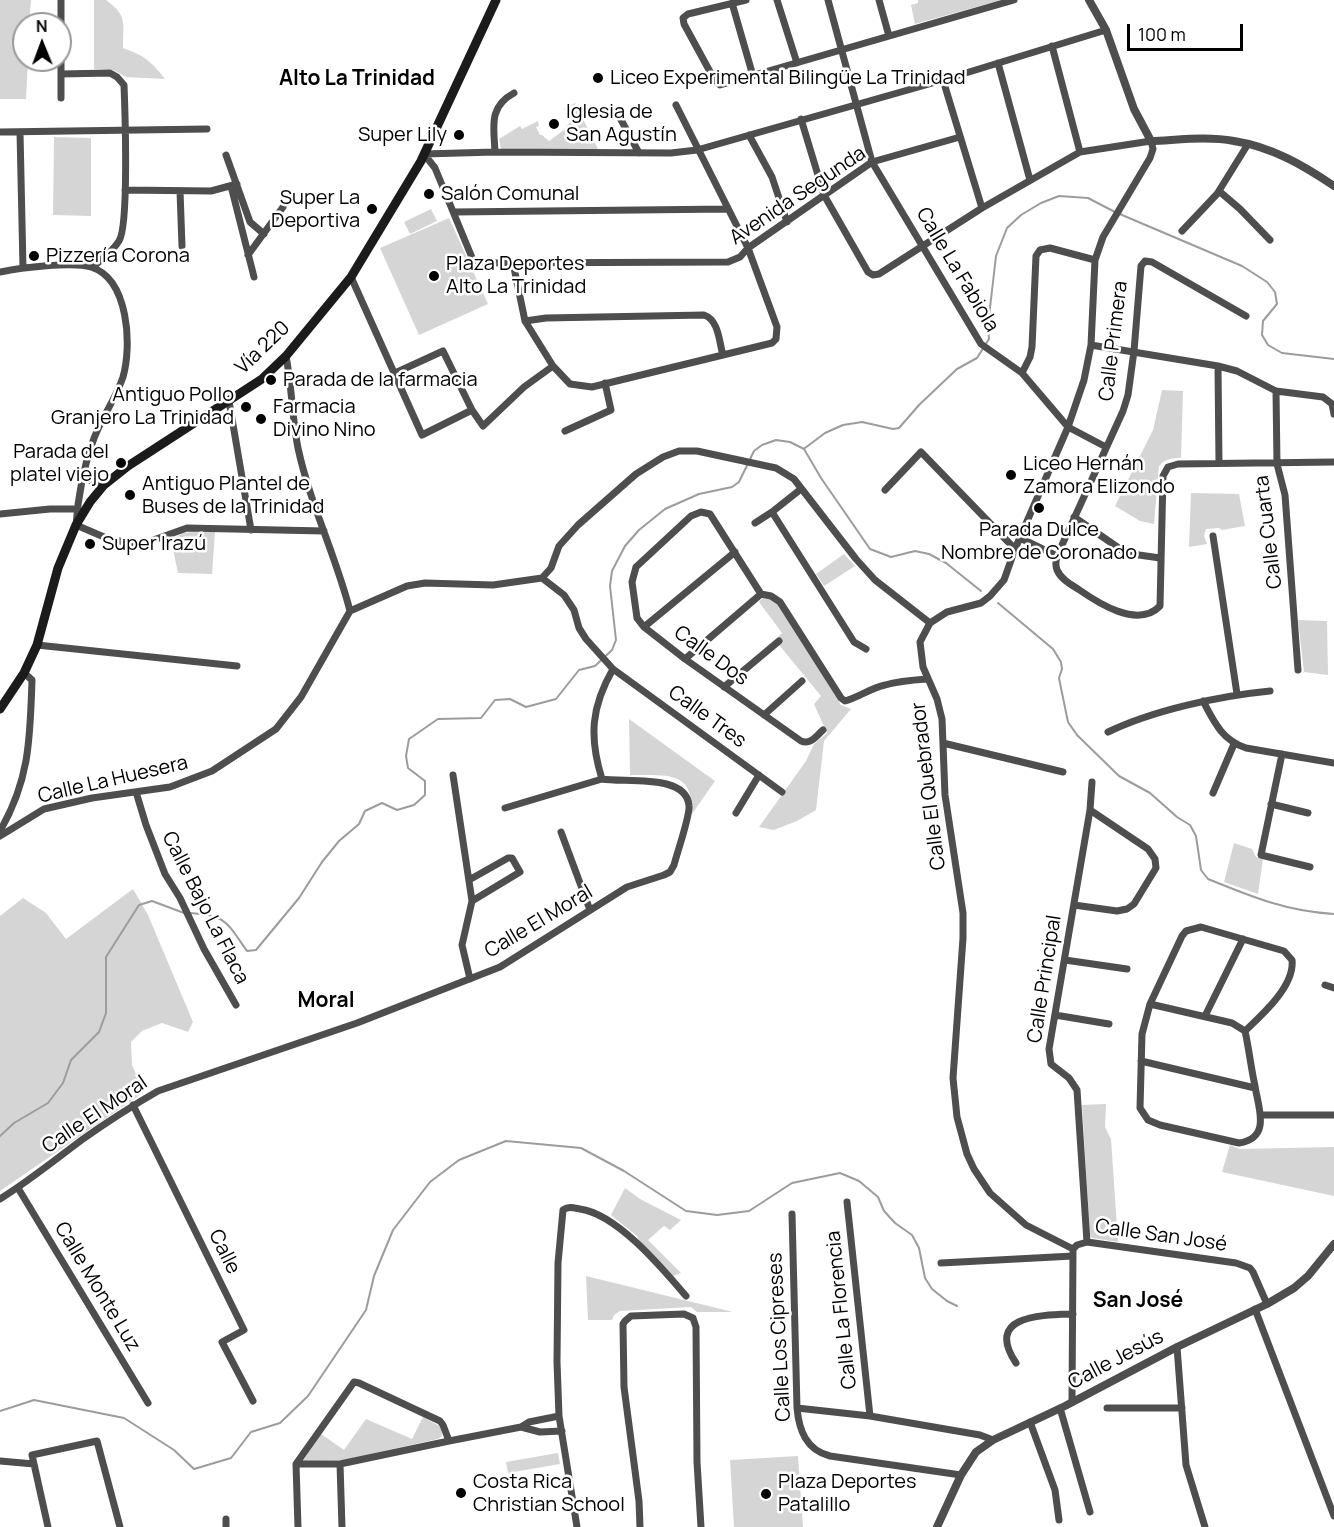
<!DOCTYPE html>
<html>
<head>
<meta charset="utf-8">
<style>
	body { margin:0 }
	#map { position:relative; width:1334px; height:1527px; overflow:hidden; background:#fff; font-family:Manrope,sans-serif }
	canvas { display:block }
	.north { position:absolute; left:12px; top:12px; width:60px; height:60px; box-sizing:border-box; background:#fff; border:2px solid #999; border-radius:50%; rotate:359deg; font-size:16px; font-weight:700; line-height:24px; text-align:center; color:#000 }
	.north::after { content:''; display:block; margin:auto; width:21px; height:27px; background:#000; clip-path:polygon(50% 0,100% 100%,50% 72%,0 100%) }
	.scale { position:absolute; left:1127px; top:24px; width:116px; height:27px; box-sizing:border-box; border:3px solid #000; border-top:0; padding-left:8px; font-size:18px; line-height:21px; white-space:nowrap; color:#000; -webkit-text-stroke:4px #fff; paint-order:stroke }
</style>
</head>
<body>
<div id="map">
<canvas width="1334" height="1527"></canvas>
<div class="north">N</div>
<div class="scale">100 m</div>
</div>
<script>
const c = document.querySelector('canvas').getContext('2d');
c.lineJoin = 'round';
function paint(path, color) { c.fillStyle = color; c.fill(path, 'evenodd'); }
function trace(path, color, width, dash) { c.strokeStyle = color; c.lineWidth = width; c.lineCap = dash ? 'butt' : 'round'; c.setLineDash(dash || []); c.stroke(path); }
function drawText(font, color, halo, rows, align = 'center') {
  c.font = font + ' Manrope,sans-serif'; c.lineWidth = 5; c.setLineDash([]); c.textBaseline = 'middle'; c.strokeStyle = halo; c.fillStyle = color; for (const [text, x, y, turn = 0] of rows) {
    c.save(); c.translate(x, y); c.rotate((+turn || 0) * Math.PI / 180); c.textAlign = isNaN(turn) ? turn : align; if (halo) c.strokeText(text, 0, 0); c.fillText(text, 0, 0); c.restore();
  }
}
paint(new Path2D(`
	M0,0H31L29,24H24V60H28L26,99H0Z
	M94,0H106C128,16 123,23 123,48C145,56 151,61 165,79L126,77L113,70L94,69Z
	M918,0H1001L915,24L911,5L918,3Z
	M575,103L598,149H501L499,139L520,126L522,129L538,121L539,126L536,127L540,135H542L549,141L564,130L570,122L569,120L573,118L570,111L566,112L564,109Z
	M54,137L91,138V216L53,215Z
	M431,209L437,221L410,234L404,222Z
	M449,218L488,304L419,335L380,248Z
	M1162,390L1183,391L1181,458C1171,458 1165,459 1159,466L1154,524L1140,521L1115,506L1153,430Z
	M1191,493L1239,494L1245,526L1222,530L1219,528L1206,529L1204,536L1207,544L1189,547Z
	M200,531L215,532L212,574L178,573L171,539L184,533Z
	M844,554L855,566L824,586L816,574Z
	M763,598L769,599L779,605L841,705L851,709L824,741L816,810L797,821L774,830L759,827L806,761L814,744L827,733L814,704L821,696L775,640L782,633L759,602Z
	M1298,620L1327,621L1328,675L1304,672Z
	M629,719L715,781L692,814C693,769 666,776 630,775Z
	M1234,843L1252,849L1256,857L1263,859L1258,894L1224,882Z
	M133,889L148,915L193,1022L188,1032L162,1023L142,1031L131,1042L132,1065L144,1092L0,1191V916L23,898L46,913L66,939Z
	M1106,1104L1105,1127L1111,1139L1118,1242L1092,1238L1090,1235L1082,1105Z
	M1230,1145L1240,1149L1334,1147V1196L1222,1172Z
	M625,1188L640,1199L681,1220L670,1230L664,1226L648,1240L681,1273L673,1276L642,1246L637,1236L611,1215Z
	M586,1276L733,1312H697L691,1307L620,1311L614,1315L612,1320H588Z
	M423,1417L441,1427L442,1436L438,1439L344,1460L303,1461L321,1434L344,1450L366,1419L412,1439Z
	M558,1453L560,1464L508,1473L506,1462Z
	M798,1456L803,1527H734L730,1460Z`), '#d5d5d5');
trace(new Path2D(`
	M805,448L825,433L843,425L862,422L893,429L899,428L919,405L957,369L977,358L989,339L988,325L996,256L1007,228L1021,215L1041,203L1059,196L1088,198L1115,212L1242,266L1267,282L1275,292L1277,304L1263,321L1262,335L1268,345L1282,353L1334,359
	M804,449L821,478L870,549L891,557L915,551L929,554L946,563L981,591
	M998,603L1053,649L1061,662L1062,669L1059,678L1061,688L1068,722L1077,735L1119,776L1150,793L1177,817L1190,825L1196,836L1201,870L1208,879C1252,897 1286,911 1334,914
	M190,913C227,915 227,923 247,951L256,950L299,898L322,862L339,841L359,824L365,811L382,803L397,810L414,805L425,795V781L408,768L406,756L409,739L438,719L481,718L495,700L510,699L526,707L556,699L579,670L595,666L612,650L616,640L610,586L612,571L625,546L639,530L665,509L699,494L732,487L739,482L754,451L762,445L776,440L790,442L804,449
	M0,1136L14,1123L48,1103L63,1083L71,1060L99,1032L106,1013V957L139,905L152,901L184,913
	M0,1411L34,1400L124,1418L174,1450L194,1469L231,1458L251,1432L280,1423L308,1396L366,1310L374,1276L393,1230L430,1182L459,1160L506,1141L581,1148L624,1171L686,1211L717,1215L749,1211L792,1183L840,1173L859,1181L878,1197L884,1211L895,1223L912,1235L919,1248L925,1278L932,1289L947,1301L957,1306`), '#9c9c9c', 2);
trace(new Path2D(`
	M61,0V98
	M746,0L688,14L683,18L684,24L714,79L720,85L1014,0
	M777,0L797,63
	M828,0L872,162L981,344L1022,373L1068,427L1106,447
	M879,0L889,36
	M732,3L753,76
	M1052,46L1080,152
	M998,63L1030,180
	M61,74L110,73L117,77L124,85C125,110 129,226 119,241C113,251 102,259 93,267
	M943,80L982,208
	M619,116L639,153
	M801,119L824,195L868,272L873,275L879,274L982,208L1080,152L1151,141L1153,149L1150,158L1103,237L1095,260L1091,345L1084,380L1068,427L1015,549L1004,580L990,596L981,603L947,612L930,623L920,642L923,667L937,699L942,719L945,795L963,913V938L953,1078L957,1117L967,1154L974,1169L990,1193L1026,1225L1073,1249
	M0,132L207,129
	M20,132L23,268
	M749,135L772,177L787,222
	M495,152C494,127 488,107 514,93
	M424,154L495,152L671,153L697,150L943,80L1106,30
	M424,154L435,168L473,260L481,263L728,262L740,257L748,248L872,162L960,137
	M226,155L250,222L264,234
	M231,186L254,277
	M125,190L211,191L237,184
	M180,191L182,246
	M1219,191L1240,209L1270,240
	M454,212L728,209
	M1182,231L1217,194L1248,144
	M248,255L283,207
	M513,263L525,321L553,366L570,384L592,387L772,343L776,339L777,327L748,248L676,105
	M0,272C20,268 73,261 91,267C129,279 132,346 123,377C115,401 99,421 92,444C83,470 78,498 76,525L111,540L134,543H145L187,528L324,531
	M351,277L422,435L472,410L483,426L524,387L553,366
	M525,321L546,318L704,315C719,320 719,342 723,355
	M1091,345L1218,366L1237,371L1276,391L1323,397L1332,404L1334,414
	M286,356C292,387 292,418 298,448C310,504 336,556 350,611
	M1218,366L1219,463
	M395,373L443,351L472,410
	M1022,373L1030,357L1032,347L1036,256L1040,250L1050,248L1095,260
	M1276,391L1277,464L1285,495L1298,670
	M229,401L251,530
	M565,431L611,410L605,383
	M85,470L91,481L104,485
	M801,489L772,512L854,642L866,649
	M885,490L921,452L1015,549
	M0,514L50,509H78
	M1074,517L1123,551L1139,555L1160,558
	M755,523L772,512
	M1213,536L1237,694
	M1020,538L1057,556C1056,560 1055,565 1057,570C1061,579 1070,584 1078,589C1098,603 1138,629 1160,606L1163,476L1168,467L1178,464L1334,462
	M1057,556L1123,411L1128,395L1134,351L1141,266L1145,261L1152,262L1246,316
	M644,627L735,552
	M37,645L237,666
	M685,659L761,594
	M613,669L782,792
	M724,687L779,641
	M1203,701C1214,722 1222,740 1246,748L1334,763
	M764,715L802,681
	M823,730C816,736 811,745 801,741L685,659L644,627L637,618L632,582L636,567L691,516L701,512L710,514L761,594L771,596L780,602L841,698L845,701C859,697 871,688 885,685C899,681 914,680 928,679
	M1108,732C1154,710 1219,696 1270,691
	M943,743L1063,772
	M1282,754L1261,855L1310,867
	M453,775L472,901L462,945L470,979
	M136,792L146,825L165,874L180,898L204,949L236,1005
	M1213,793L1234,744
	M1271,804L1308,813
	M505,808L602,779
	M736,813L759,775
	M0,831C30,779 30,738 32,680L24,673
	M561,832L590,910
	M0,836L44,809L92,798L170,787L212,771L276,729L301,697L350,611L407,586L425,583L493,585L542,578L551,568L559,546L578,525L636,474L663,457L679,451H697L776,468L794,479L856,559L875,580L930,623
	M469,880L508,858H512L520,872L472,901
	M1074,905L1117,911L1127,909L1134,904L1156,868L1155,859L1148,849L1090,810
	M1201,927L1284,951L1292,960C1295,986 1262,1015 1245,1031C1249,1049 1251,1068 1255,1086C1258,1107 1272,1138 1239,1143L1160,1125L1148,1120L1140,1108L1142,1034L1150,1004L1182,936L1186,931Z
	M1065,960L1127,969
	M1325,985L1334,988
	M1150,1004L1232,1023L1245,1031
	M1055,1015L1109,1024
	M1205,1016L1243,939
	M1141,1061L1255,1088
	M133,1105L244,1330L222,1342L253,1401
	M1262,1115H1334
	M18,1188L148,1403
	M0,1199C29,1181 56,1159 83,1139C107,1122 132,1106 158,1091L357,1023L500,967L627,887L664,875L670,872L674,865C677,853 690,816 689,806C687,773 624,783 602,779C589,737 591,707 613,669L586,639L579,628L574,610L564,595L542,578
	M847,1202L870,1416
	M792,1214L797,1408C799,1430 806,1450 830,1456L961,1475
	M1087,1242L1077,1090L1069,1078L1051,1064L1049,1049L1090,810L1092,782
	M941,1263L1073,1256
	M1255,1309L1334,1516
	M1177,1347L1186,1465L1205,1527
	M1016,1363C984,1315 1042,1315 1073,1314
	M1072,1401L1073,1249L1077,1245L1087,1242L1236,1263L1250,1268L1253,1272L1267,1304
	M797,1408L870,1416L980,1435L993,1440
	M1060,1408L1090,1512
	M1107,1408H1182
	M1030,1422L1055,1490L1059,1520
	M521,1427L540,1432L562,1431
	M0,1461L34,1464L32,1455L97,1441L120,1527
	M34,1464L48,1527
	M296,1464H340L449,1441
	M340,1464L342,1527
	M226,1527V1519
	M298,1527L296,1464L354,1382L359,1383L440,1421L443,1425L449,1441L521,1427L529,1422L559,1416
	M577,1527L559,1416L557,1362L558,1263L563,1210C569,1206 574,1208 580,1209C617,1214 662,1268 686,1296
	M640,1527L639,1501L624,1387L623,1324L625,1321L631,1316L684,1314L693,1318L696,1327L697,1462L701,1527`), '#4e4e4e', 7);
trace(new Path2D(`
	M1089,0L1106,30L1134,109L1151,141C1178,140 1207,136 1234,141C1272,147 1303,165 1334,186
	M937,1527L961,1475L976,1452L993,1440L1065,1406L1177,1347L1267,1304L1294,1288L1308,1276L1334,1244`), '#4e4e4e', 8);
trace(new Path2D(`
	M0,709L24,673L37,645L58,568L76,525L90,502L104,485L128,466L262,379L286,356L351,277L421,161L496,0`), '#1b1b1b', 9);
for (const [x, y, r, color] of [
	[598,78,6,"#000"],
	[554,124,6,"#000"],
	[459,135,6,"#000"],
	[429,194,6,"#000"],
	[372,209,6,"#000"],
	[34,256,6,"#000"],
	[434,276,6,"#000"],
	[271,380,6,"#000"],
	[246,407,6,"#000"],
	[261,419,6,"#000"],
	[121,463,6,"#000"],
	[1011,475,6,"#000"],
	[130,495,6,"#000"],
	[1039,508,6,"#000"],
	[90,544,6,"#000"],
	[461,1493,6,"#000"],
	[766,1494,6,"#000"]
]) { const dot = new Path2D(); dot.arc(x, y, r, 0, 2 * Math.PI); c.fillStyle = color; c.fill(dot); trace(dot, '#fff', 2); }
drawText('20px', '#000', '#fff', [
	["Liceo Experimental Bilingüe La Trinidad",610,78],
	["Iglesia de",566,112],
	["San Agustín",566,135],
	["Super Lily",447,135,"right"],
	["Salón Comunal",441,194],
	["Super La",360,198,"right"],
	["Deportiva",360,221,"right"],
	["Pizzería Corona",46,256],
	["Plaza Deportes",446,264],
	["Alto La Trinidad",446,287],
	["Parada de la farmacia",283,380],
	["Antiguo Pollo",234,395,"right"],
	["Granjero La Trinidad",234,418,"right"],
	["Farmacia",273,407],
	["Divino Nino",273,430],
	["Parada del",109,452,"right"],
	["platel viejo",109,475,"right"],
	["Liceo Hernán",1023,464],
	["Zamora Elizondo",1023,487],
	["Antiguo Plantel de",142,484],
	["Buses de la Trinidad",142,507],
	["Parada Dulce",1039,530,"center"],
	["Nombre de Coronado",1039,553,"center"],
	["Super Irazú",102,544],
	["Costa Rica",473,1482],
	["Christian School",473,1505],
	["Plaza Deportes",778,1482],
	["Patalillo",778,1505]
], 'left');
drawText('20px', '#000', '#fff', [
	["Avenida Segunda",798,196,-34],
	["Calle La Fabiola",957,270,59],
	["Calle Primera",1114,341,-83],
	["Vía 220",263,348,-44],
	["Calle Cuarta",1269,532,-97],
	["Calle Dos",711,656,36],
	["Calle Tres",707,717,36],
	["Calle La Huesera",113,780,-13],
	["Calle El Quebrador",929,786,-97],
	["Calle Bajo La Flaca",205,908,63],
	["Calle El Moral",539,922,-31],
	["Calle Principal",1045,979,-81],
	["Calle El Moral",95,1115,-34],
	["Calle San José",1161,1236,8],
	["Calle",224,1252,64],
	["Calle Monte Luz",97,1287,59],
	["Calle La Florencia",842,1310,-96],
	["Calle Los Cipreses",780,1337,-93],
	["Calle Jesús",1116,1360,-28]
]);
drawText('bold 21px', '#000', '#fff', [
	["Alto La Trinidad",357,79],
	["Moral",326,1001],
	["San José",1138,1301]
]);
</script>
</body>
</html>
